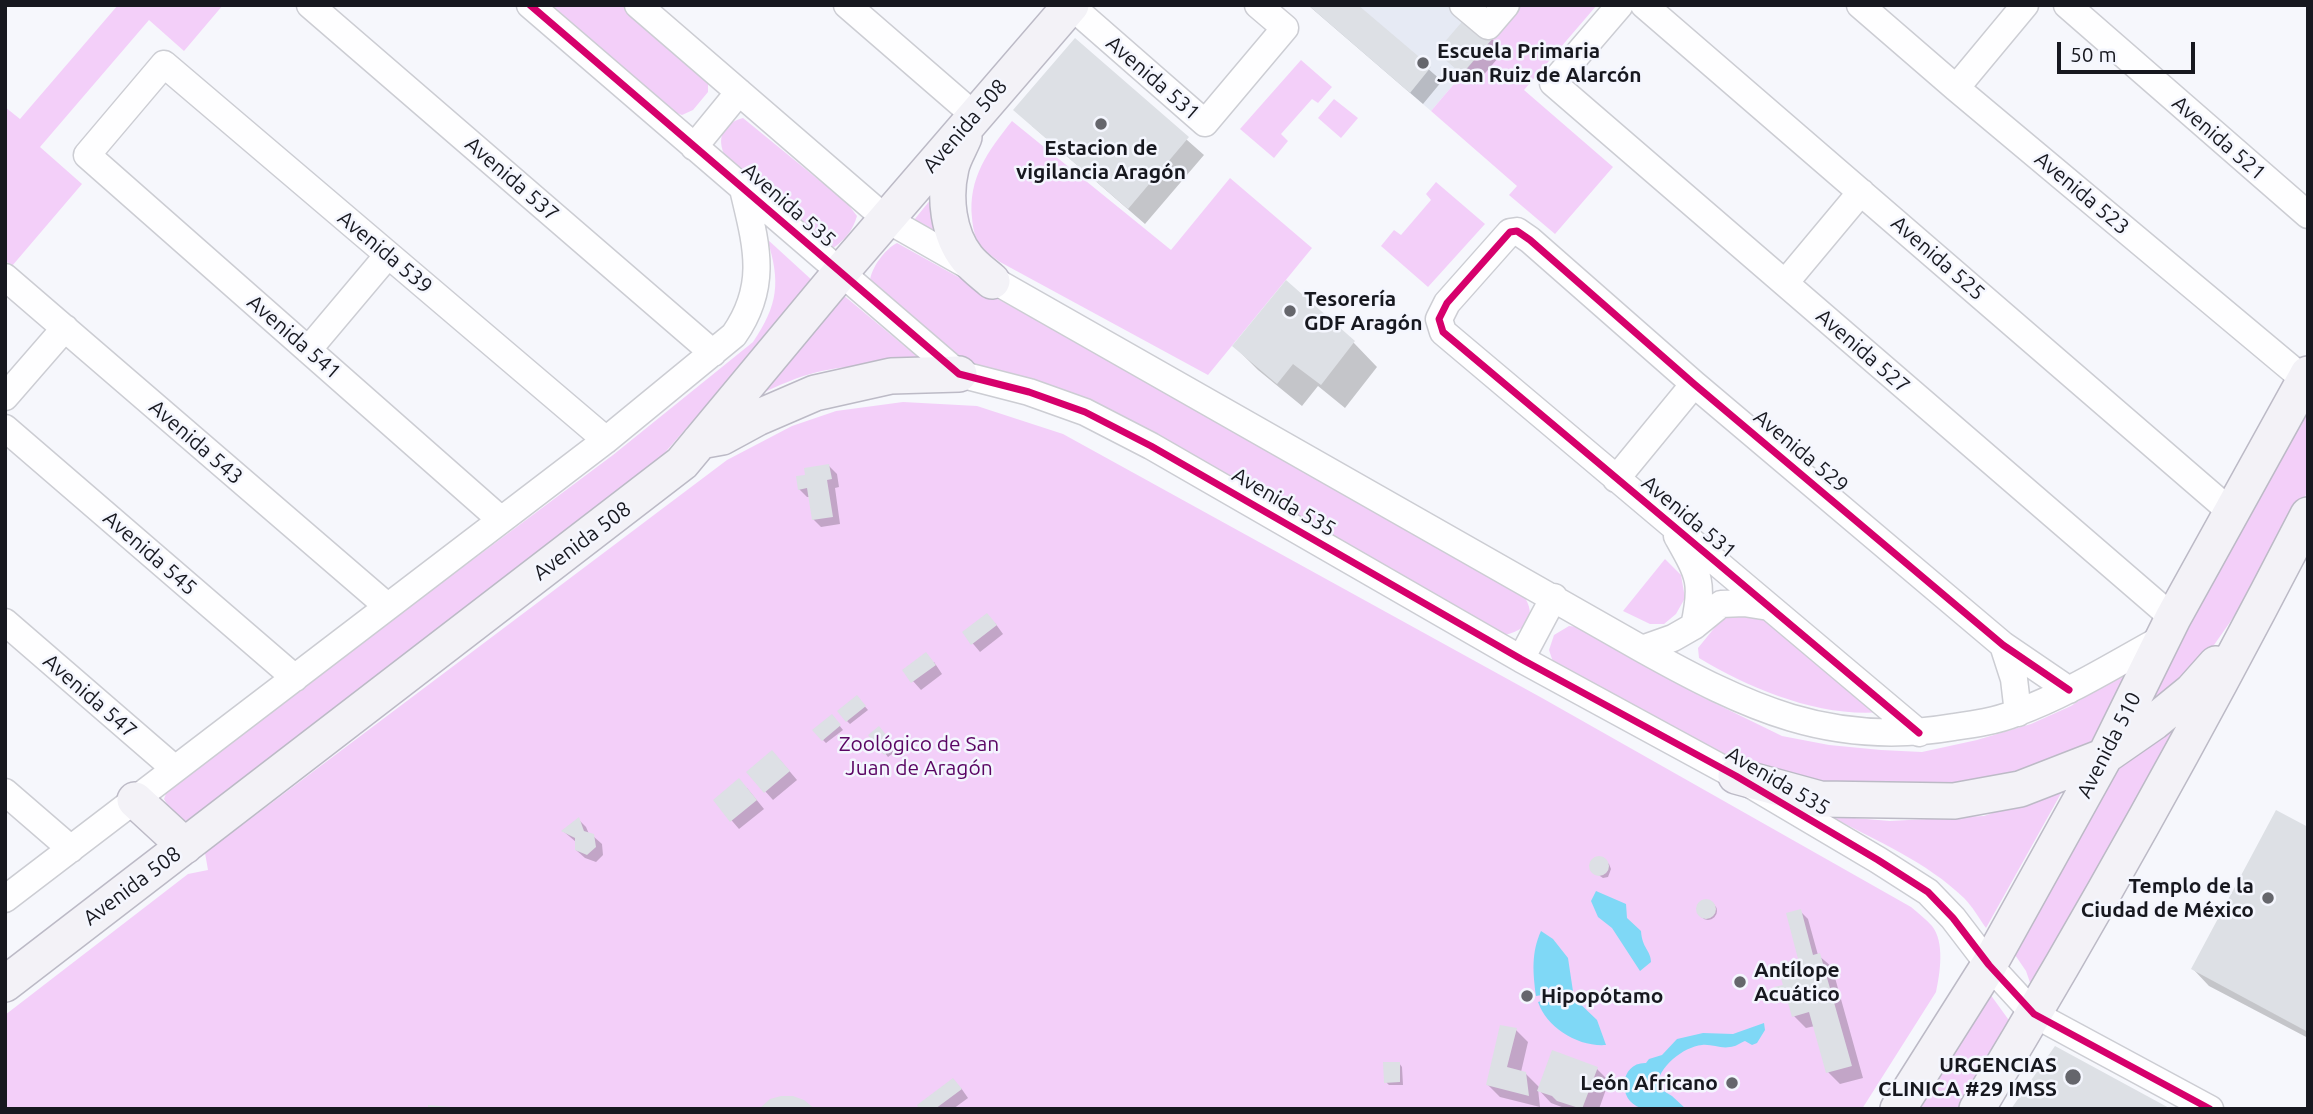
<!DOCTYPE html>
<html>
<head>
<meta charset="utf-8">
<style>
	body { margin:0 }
	#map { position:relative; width:2313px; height:1114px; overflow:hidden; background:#f6f7fc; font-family:Ubuntu,sans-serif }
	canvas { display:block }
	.frame { position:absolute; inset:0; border:7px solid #17181f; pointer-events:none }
	.scale { position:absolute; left:2057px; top:42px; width:138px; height:32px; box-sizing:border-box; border:4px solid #17181f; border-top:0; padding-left:9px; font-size:21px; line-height:24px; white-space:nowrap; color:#17181f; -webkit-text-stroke:5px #f4f6fe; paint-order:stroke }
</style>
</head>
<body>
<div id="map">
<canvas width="2313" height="1114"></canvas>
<div class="frame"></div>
<div class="scale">50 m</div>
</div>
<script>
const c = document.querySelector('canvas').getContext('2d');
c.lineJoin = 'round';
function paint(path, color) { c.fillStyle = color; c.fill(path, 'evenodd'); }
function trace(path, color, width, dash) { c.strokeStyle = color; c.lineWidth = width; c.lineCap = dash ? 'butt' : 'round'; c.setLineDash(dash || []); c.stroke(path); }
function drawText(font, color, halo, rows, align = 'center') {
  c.font = font + ' Ubuntu,sans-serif'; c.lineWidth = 5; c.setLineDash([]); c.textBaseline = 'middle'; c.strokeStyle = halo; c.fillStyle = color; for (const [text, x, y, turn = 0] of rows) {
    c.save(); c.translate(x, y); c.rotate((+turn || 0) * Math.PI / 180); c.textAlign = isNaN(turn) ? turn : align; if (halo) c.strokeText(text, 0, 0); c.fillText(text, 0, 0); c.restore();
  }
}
paint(new Path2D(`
	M1308,5H1455L1493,38L1431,111Z`), '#e6eaf4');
paint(new Path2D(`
	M118,5H223L184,51L149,20L40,147L82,184L12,266L5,260V107L20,119Z
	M552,5H625L702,70L708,82V92L693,110L682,115L672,111Z
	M1521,5H1597L1524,90L1613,167L1555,234L1509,195L1517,186L1431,111Z
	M1301,60L1332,87L1318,103L1312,99L1281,134L1288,141L1274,158L1240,129Z
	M1334,99L1358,118L1341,138L1318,118Z
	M743,118L847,203L857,216C853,230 845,240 833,248L825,245L727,160C716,141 720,124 743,118Z
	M1012,121L1171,250L1230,178L1312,248L1208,375L1000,262C995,258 988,254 983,248C975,240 973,229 972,218C968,178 988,151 1012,121Z
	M1436,182L1485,224L1428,287L1381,246L1394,230L1401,235L1431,200L1426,194Z
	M936,193L946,242L914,220Z
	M767,239L814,282L648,472L198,819C176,824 175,817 164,799L167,791L187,773L613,455L753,342C778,305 781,282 767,239Z
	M897,243L1518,588C1536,609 1535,628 1505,635L1116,419L964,368L870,281C871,268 885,249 897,243Z
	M842,294L932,369C860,363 823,362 757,396Z
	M2308,393V491L2242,605L2214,645L2177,685L2138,715Z
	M903,402L977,406L1063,434L1542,698L1911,907C1918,913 1926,919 1932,926C1945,942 1940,974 1936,992L1862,1109H5V1015L188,874L208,870L205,853L727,460L792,426L836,411Z
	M1665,559L1681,575L1685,598L1676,614L1664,624H1650L1623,611Z
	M1732,613L1767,619L1882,712C1821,718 1750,689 1699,658L1698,648L1720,621Z
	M1569,626L1579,627L1700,696L1782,736L1829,745L1881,750L1922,752L1977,740L2031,724L2071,706L2123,671L2132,668L2097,741L1994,784L1856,791L1763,772L1719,752L1553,662L1549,650L1554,635Z
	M2179,723L2033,991L2026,971L2013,952L2109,772Z
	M2064,788L1986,928C1979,918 1972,906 1964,898C1927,862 1875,840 1830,816L1890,821L1984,816Z
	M1990,994L2016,1030L1970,1109H1920Z`), '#f3cff9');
paint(new Path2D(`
	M1596,891L1626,904L1627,918L1641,931C1642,948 1651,951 1651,962L1640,971L1612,928L1598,917L1591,901Z
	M1541,931L1553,939L1568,958L1574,998L1597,1020L1606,1045C1578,1047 1547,1028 1538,1002L1545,1000L1552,1004L1558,999L1559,993L1550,988L1545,990L1542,995L1536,996C1533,973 1531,953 1541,931Z
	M1764,1023L1765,1030L1757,1043L1752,1045L1745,1041C1740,1043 1735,1047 1730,1047C1721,1049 1712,1044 1702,1045C1683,1047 1658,1067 1657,1087L1672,1096L1686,1109C1672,1109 1654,1112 1641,1108C1616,1100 1620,1062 1646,1063L1649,1059L1662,1055L1677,1039L1703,1033L1733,1034Z`), '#7fd8f6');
paint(new Path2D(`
	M1308,5H1355L1442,81L1423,104Z
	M1492,39L1504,51L1475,85L1451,64Z
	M1075,41L1204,155L1145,224L1032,126Z
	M1353,342L1377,367L1345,408L1318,386L1302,406L1258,370L1234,346Z
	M829,466L837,474L839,487L835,488L840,524L821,527L813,519L810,497H807L799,489Z
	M995,623L1003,634L980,652L964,633Z
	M934,662L942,674L921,690L904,671Z
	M860,701L868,710L850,724L847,721Z
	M835,720L843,730L826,743L823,740Z
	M882,732L897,750L888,757L885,753Z
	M780,760L797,780L773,800L748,772Z
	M747,788L764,809L739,829L715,801Z
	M578,819L586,827L589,834L593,836L602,844L603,855L596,862L585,858L576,850V842L563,831Z
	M2308,829V1038L2209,986L2193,969Z
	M1600,858L1609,864L1611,869L1608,877L1603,878L1594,872L1591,865L1593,861Z
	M1699 911a9 9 0 1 1 18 0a9 9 0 1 1-18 0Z
	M1800,911L1808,919L1818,955L1832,967L1863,1078L1840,1084L1828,1072L1815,1026L1806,1028L1794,1016L1789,999L1782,1001L1779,997L1782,987L1802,960Z
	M1516,1030L1528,1042L1521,1072L1525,1073L1540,1088L1597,1069L1609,1081L1599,1109H1567L1551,1103L1538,1089L1540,1107L1500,1097L1488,1085Z
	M1399,1063L1402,1067L1403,1085H1389L1386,1082Z
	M961,1088L968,1098L953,1109H922Z`), '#0003');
paint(new Path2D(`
	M1308,5H1358L1431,67L1410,93Z
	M1467,16L1493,38L1462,74L1436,52Z
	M1075,38L1189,137L1128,209L1013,110Z
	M1286,280L1355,341L1321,385L1293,364L1277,384L1232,346Z
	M829,464L832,479L827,480L833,517L812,520L807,488L798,490L796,476L805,475L804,468Z
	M987,613L997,625L971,645L962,632Z
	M926,652L936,665L911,683L902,670Z
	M857,695L866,706L846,722L837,711Z
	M832,714L841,725L822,741L812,730Z
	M879,726L895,746L884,755L868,735Z
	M772,750L790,771L764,793L746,772Z
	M739,778L757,800L730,822L713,800Z
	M2276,810L2308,827V1032L2191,969Z
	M579,817L584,831L594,834L596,847L587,855L575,850V838L561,831Z
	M1589 866a10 10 0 1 1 20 0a10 10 0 1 1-20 0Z
	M1696 909a10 10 0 1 1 20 0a10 10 0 1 1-20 0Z
	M1801,909L1813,955L1820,953L1852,1066L1826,1073L1809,1012L1792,1017L1786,996L1777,998L1774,987L1783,985L1777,965L1798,959L1786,913Z
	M1500,1025L1517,1028L1507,1067L1526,1072L1529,1096L1486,1085Z
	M2055,1046L2171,1109H2011Z
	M1552,1050L1598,1067L1582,1109L1557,1101L1552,1096L1537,1091Z
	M1383,1062H1400V1082L1384,1083Z
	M953,1078L962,1089L935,1109H919L917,1105Z
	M781,1096H793L804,1100L815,1109H759L770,1099Z
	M428,1105L450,1107V1109H428Z`), '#dde0e5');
const minor = new Path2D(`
	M310,5L713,353
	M530,5L959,374L1029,392L1085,412L1151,446L1521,659L1736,776L1878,860L1928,892L1953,918L1989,965L2034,1014L2210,1109
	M638,5L886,219L1642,649C1746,707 1831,748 1954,727C1975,724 1996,721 2016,713C2068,694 2115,664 2163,638
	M847,5L974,115
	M1070,5L1205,123L1285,28L1258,5
	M1463,5L1488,26L1506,5
	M1620,5L1553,83L2173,618
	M1644,5L2231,512
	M1860,5L1956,88L2305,380
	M2067,5L2308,215
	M1956,88L2025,5
	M694,147L739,92
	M5,277L387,606
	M1785,283L1861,192
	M308,350L388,255
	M5,397L65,328
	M5,428L295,678
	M1616,479L1694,384
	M500,519L87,155L164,64L606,440
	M5,622L175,769
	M1694,626L1721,604L1744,603L1769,607
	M2003,645L2014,679L2018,713
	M1642,649L1673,638L1694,626C1704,582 1699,575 1677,536
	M1521,659L1554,597
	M1919,733L1443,332L1439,319L1447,303L1510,232L1517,231L1530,240L1694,384L2003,645L2069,690
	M5,792L71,849
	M5,899L606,440L734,335C769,285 756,244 743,189`);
const major = new Path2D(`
	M964,137C960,147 953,158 951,168C944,197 948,234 967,258C974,267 984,274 992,281
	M700,441L722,437L757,418L815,393L891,376L959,374
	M1736,776L1820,799L1954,801L2020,789L2105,756L2154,722L2192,691L2216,664
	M135,800L185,846
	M5,984L682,463L840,273L1071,5
	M1898,1109L1989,965L2105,756L2173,618L2308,374
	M1977,1109C2094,915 2204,717 2308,515`);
trace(minor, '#cccdd3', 29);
trace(major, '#bcbac6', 38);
trace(minor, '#fefeff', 26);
trace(major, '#f3f2f7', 35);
trace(new Path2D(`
	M530,5L959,374L1029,392L1085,412L1151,446L1521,659L1736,776L1878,860L1928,892L1953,918L1989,965L2034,1014L2210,1109
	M1919,733L1443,332L1439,319L1447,303L1510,232L1517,231L1530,240L1694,384L2003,645L2069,690`), '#d6006c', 7);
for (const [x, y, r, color] of [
	[1423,63,7,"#65666c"],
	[1101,124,7,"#65666c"],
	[1290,311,7,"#65666c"],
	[2268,898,7,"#65666c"],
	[1740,982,7,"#65666c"],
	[1527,996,7,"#65666c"],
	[2073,1077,9,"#65666c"],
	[1732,1083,7,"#65666c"]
]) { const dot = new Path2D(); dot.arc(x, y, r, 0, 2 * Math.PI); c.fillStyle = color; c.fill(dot); trace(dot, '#f4f6fe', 2.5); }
drawText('bold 21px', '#17181f', '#f4f6fe', [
	["Escuela Primaria",1437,51],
	["Juan Ruiz de Alarcón",1437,75],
	["Estacion de",1101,148,"center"],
	["vigilancia Aragón",1101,172,"center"],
	["Tesorería",1304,299],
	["GDF Aragón",1304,323],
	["Templo de la",2254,886,"right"],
	["Ciudad de México",2254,910,"right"],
	["Antílope",1754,970],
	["Acuático",1754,994],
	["Hipopótamo",1541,996],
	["URGENCIAS",2057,1065,"right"],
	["CLINICA #29 IMSS",2057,1089,"right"],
	["León Africano",1718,1083,"right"]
], 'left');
drawText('21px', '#17181f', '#f4f6fe', [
	["Avenida 531",1153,78,41],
	["Avenida 508",965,126,-49],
	["Avenida 521",2219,138,41],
	["Avenida 537",512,179,41],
	["Avenida 523",2082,193,40],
	["Avenida 535",789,205,41],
	["Avenida 539",385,252,40],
	["Avenida 525",1938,258,41],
	["Avenida 541",294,337,41],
	["Avenida 527",1863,351,41],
	["Avenida 543",196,442,41],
	["Avenida 529",1801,451,40],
	["Avenida 535",1284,502,30],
	["Avenida 531",1689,517,40],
	["Avenida 508",582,541,-37],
	["Avenida 545",150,553,41],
	["Avenida 547",90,696,41],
	["Avenida 510",2109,745,-63],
	["Avenida 535",1778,781,30],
	["Avenida 508",132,886,-37]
]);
drawText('21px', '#5a0563', '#f4f6fe', [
	["Zoológico de San",919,744],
	["Juan de Aragón",919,768]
]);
</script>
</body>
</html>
